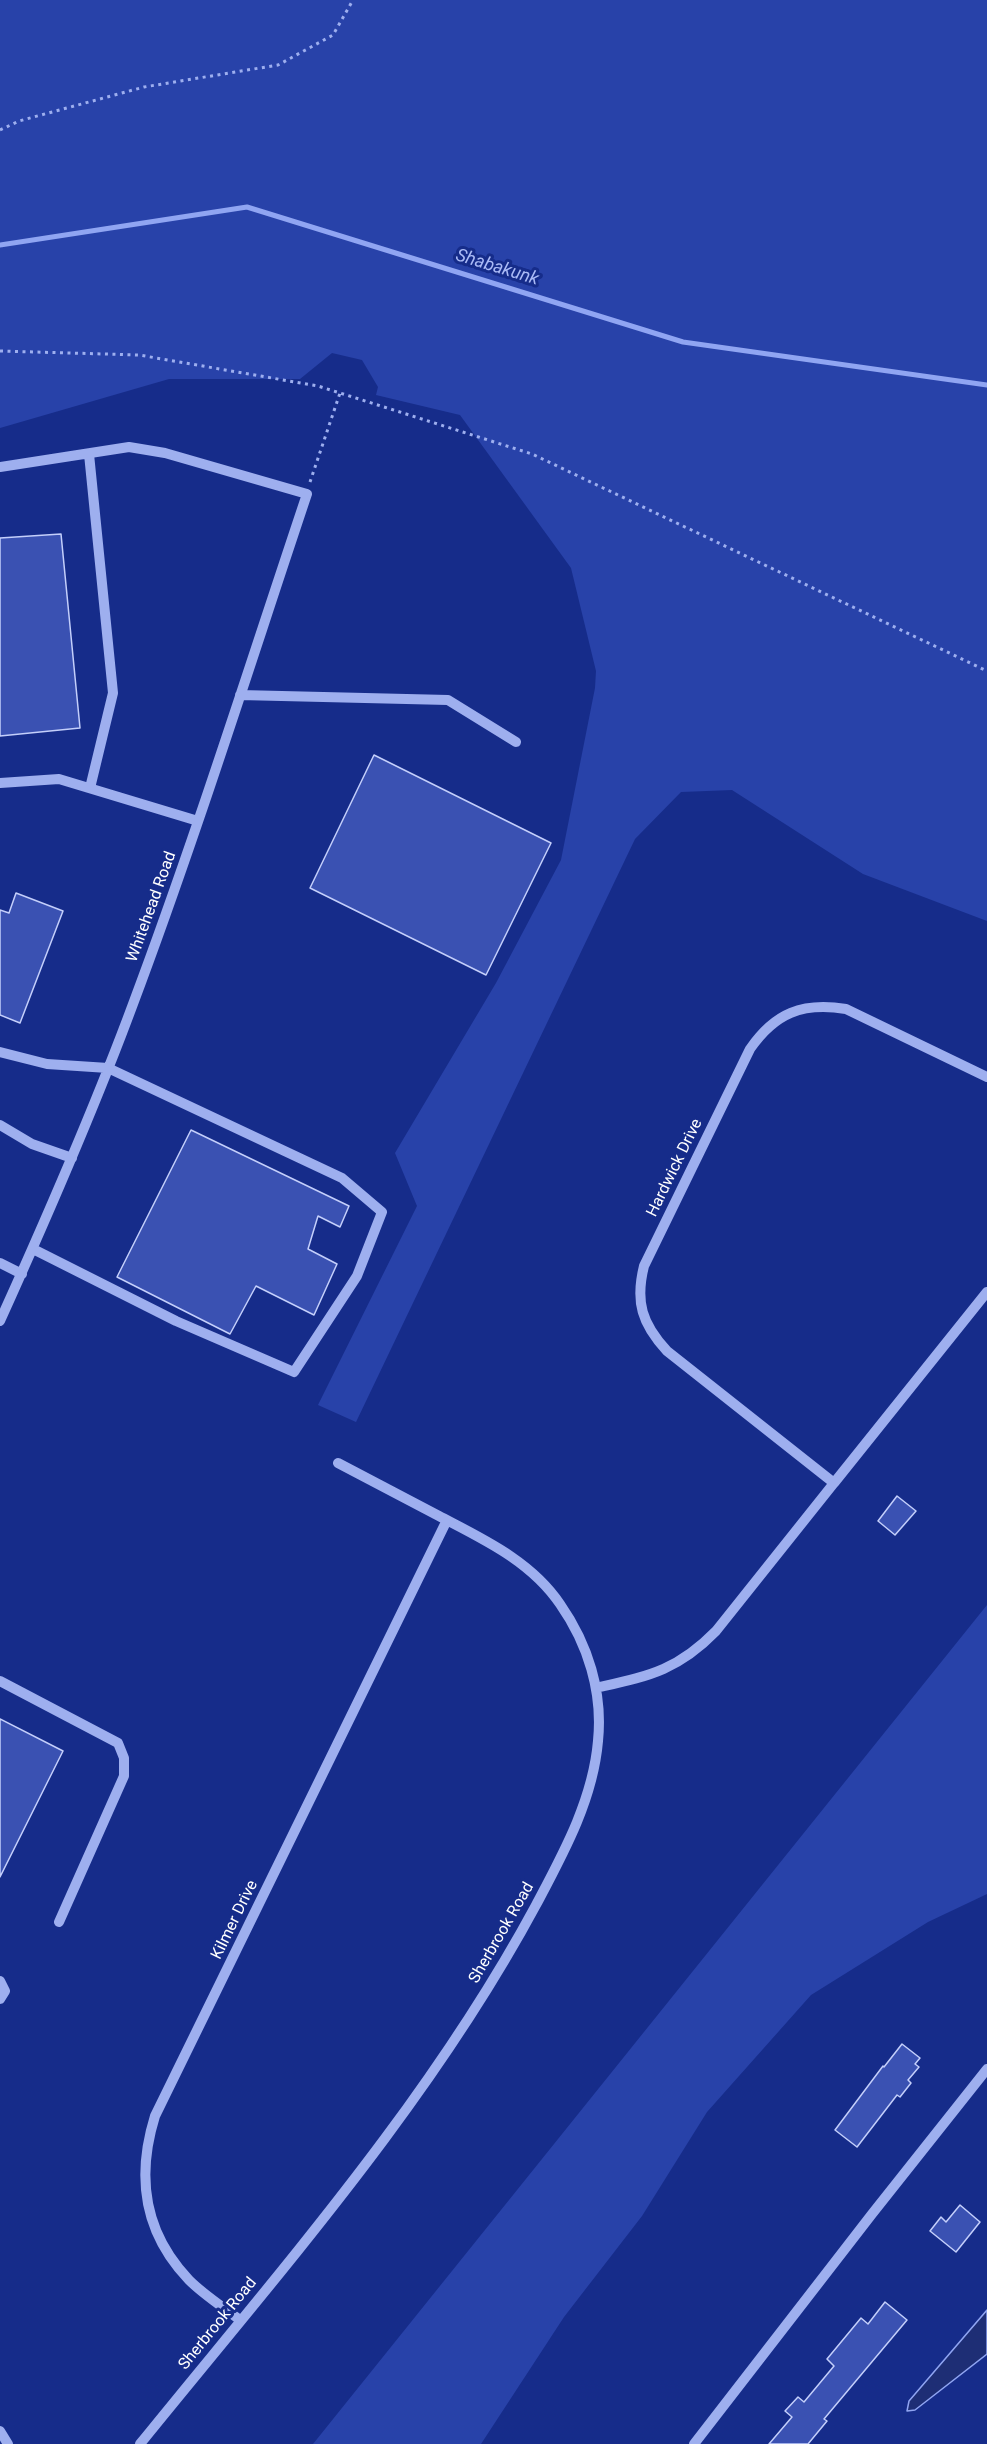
<!DOCTYPE html>
<html>
<head>
<meta charset="utf-8">
<style>
	body { margin:0 }
	canvas { display:block; background:#162c8a }
</style>
</head>
<body>
<canvas width="987" height="2444"></canvas>
<script>
const c = document.querySelector('canvas').getContext('2d');
c.lineJoin = 'round';
function paint(path, color) { c.fillStyle = color; c.fill(path, 'evenodd'); }
function trace(path, color, width, dash) { c.strokeStyle = color; c.lineWidth = width; c.lineCap = dash ? 'butt' : 'round'; c.setLineDash(dash || []); c.stroke(path); }
function drawText(font, color, halo, rows, align = 'center') {
  c.font = font + ' Roboto,sans-serif'; c.lineWidth = 6; c.setLineDash([]); c.textBaseline = 'middle'; c.strokeStyle = halo; c.fillStyle = color; for (const [text, x, y, turn = 0] of rows) {
    c.save(); c.translate(x, y); c.rotate((+turn || 0) * Math.PI / 180); c.textAlign = isNaN(turn) ? turn : align; if (halo) c.strokeText(text, 0, 0); c.fillText(text, 0, 0); c.restore();
  }
}
paint(new Path2D(`
	M0,0H987V921L863,874L732,790L681,792L635,839L356,1422L318,1405L417,1206L395,1153L496,983L561,860L595,688L596,671L571,568L460,415L376,395L378,387L362,360L332,353L300,379H169L0,428Z
	M987,1605V1894L928,1922L811,1995L707,2112L642,2216L564,2317L481,2444H313Z`), '#2842a9');
const water = new Path2D(`
	M987,2310V2354L915,2410L907,2411L909,2401Z`);
paint(water, '#1e2e75');
trace(water, '#90a5f2', 1.5);
trace(new Path2D(`
	M0,245L247,207L683,342L987,385`), '#90a5f2', 5);
const building = new Path2D(`
	M61,534L80,728L0,736V538Z
	M374,755L551,843L486,975L310,888Z
	M16,893L63,911L20,1023L0,1015V910L9,913Z
	M191,1130L349,1206L340,1227L318,1216L308,1249L337,1264L314,1315L256,1286L230,1334L117,1277Z
	M897,1496L916,1511L895,1535L878,1521Z
	M0,1719L63,1751L0,1877Z
	M902,2044L920,2058L915,2064L919,2067L908,2080L911,2083L900,2097L897,2095L857,2147L835,2130L883,2066L884,2067Z
	M960,2205L980,2222L956,2252L930,2231L941,2217L946,2222Z
	M885,2302L907,2320L824,2419L827,2421L808,2444H769L792,2417L785,2411L798,2397L804,2402L834,2366L827,2359L861,2318L868,2324Z`);
paint(building, '#3a51b2');
trace(building, '#c4cffb', 1.5);
trace(new Path2D(`
	M0,130L19,121L144,87L278,65L333,35L353,0
	M0,351L139,355L318,386L532,454L987,671
	M310,482L340,393`), '#9eafef', 3, [3, 4.5]);
trace(new Path2D(`
	M89,454L113,693L90,788
	M0,467L129,447L165,453L307,494C250,664 196,836 133,1004C93,1112 47,1217 0,1321
	M240,695L448,700L516,742
	M0,783L59,779L198,821
	M0,1052L47,1064L108,1068L342,1178L382,1212L357,1276L294,1372L176,1321L33,1249
	M987,1077L846,1009C802,1002 775,1013 750,1049L644,1266C635,1302 642,1324 667,1351L834,1483L987,1292
	M0,1125L32,1144L72,1158
	M0,1263L22,1274
	M0,1681L118,1743L124,1758V1776L59,1922
	M596,1688C648,1676 677,1671 716,1631L834,1483
	M0,1981L5,1991L0,1999
	M240,2320C223,2307 204,2295 189,2280C144,2233 136,2177 155,2116L447,1520
	M0,2431L8,2444
	M140,2444C280,2271 430,2102 536,1905C563,1854 593,1800 598,1741C603,1692 588,1644 560,1604C531,1561 483,1539 439,1516C405,1498 372,1481 338,1463
	M694,2444L872,2214L987,2069`), '#9eafef', 10);
drawText('16px', '#fff', '#162c8a', [
	["Whitehead Road",152,907,-70],
	["Hardwick Drive",675,1168,-64],
	["Kilmer Drive",235,1920,-64],
	["Sherbrook Road",502,1933,-60],
	["Sherbrook Road",218,2324,-51]
]);
drawText('italic 18px', '#aabaf6', '#162c8a', [
	["Shabakunk",497,268,17]
]);
</script>
</body>
</html>
